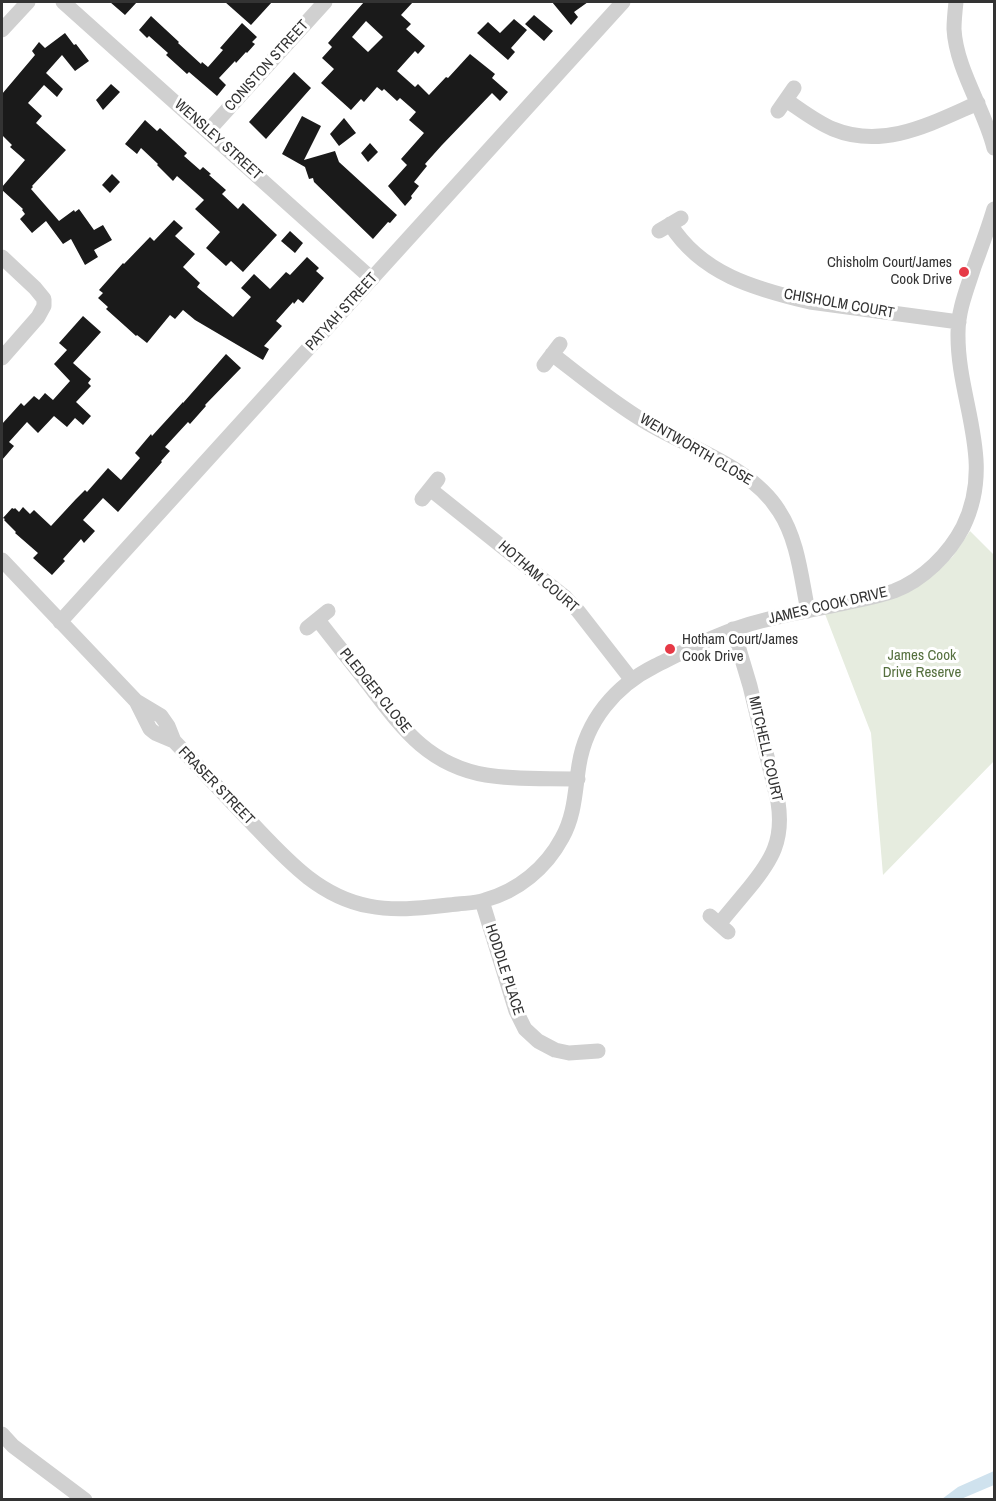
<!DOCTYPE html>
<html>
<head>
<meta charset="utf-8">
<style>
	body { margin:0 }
	#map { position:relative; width:996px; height:1501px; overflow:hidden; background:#fff; font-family:"Archivo Narrow",sans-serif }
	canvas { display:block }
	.frame { position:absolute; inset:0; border:3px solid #333; pointer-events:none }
</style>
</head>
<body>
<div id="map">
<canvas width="996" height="1501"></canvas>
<div class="frame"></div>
</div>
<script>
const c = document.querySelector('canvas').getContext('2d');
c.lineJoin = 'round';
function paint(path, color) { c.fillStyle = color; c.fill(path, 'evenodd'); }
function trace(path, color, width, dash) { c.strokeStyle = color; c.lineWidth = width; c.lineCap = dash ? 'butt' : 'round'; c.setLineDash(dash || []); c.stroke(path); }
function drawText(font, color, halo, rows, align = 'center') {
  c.font = font + ' "Archivo Narrow",sans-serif'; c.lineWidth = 6; c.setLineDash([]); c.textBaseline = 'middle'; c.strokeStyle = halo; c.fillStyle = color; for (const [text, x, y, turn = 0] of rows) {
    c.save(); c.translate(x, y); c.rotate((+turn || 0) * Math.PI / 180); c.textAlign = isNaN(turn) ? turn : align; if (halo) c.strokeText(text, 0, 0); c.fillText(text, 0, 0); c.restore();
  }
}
paint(new Path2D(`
	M970,531L994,555V761L883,875L871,733L825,614L923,583L940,569L953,556Z`), '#e6ecdf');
paint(new Path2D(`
	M994,1471V1485L961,1499H942L958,1487Z`), '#cfe2ee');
paint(new Path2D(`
	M110,2H137L125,15Z
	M225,2H272L251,25Z
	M364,2H413L401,15L411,24L406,29L425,46L418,54L415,51L397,71L415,87L418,84L429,95L446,77L448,78L470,54L495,74L492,78L508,92L500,101L492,93L442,145L425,164L427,166L414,182L419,186L411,196L412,198L405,206L388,186L407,165L401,159L424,133L409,120L416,112L400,98L397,101L384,89L382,91L377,87L364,102L361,99L351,110L321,83L334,69L322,58L332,47L328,43ZM366,21L383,37L368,52L352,37Z
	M552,2H588L574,12L578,17L571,25Z
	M534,15L553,31L544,41L525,24Z
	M151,16L179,42L178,43L201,64L202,62L208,67L223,50L220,48L242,23L257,37L252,42L255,44L247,53L246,52L236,63L235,61L219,78L226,85L217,96L189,72L187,74L166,55L168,53L149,36L147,38L139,30Z
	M514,19L527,30L511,48L515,52L508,60L477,33L488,22L500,33Z
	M65,33L74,45L76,44L89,61L75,71L62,55L46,73L63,89L57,97L44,85L28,103L42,116L36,123L66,150L32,186L33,187L31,189L59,221L74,210L75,212L79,209L94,230L103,225L112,240L94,250L98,257L85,265L71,239L63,244L46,221L32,233L20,219L25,214L22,210L23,209L2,190V187L25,160L10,147L12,145L2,135V94L35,55L32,51L39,42L45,48Z
	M294,72L311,88L266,139L249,122Z
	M111,84L120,92L103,110L96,100Z
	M302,116L321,126L304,160L335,151L339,162L397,215L390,223L388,222L373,239L314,182L313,178L309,179L305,167L282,154Z
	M344,118L356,133L339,146L330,134Z
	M145,120L157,131L160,128L187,153L184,156L200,170L203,167L211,174L209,175L226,190L222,194L238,209L243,203L277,235L243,272L231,261L226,266L206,248L220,232L195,209L204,200L177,176L173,181L157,165L158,164L141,148L137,154L125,144Z
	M370,143L378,152L368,162L361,153Z
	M112,174L120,182L110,193L102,185Z
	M174,220L183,228L175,236L195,254L183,267L200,283L197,287L233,317L251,297L241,288L254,274L270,289L286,272L290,275L307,257L319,268L316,271L324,278L303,303L298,299L294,304L293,302L276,321L282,326L264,346L269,349L263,360L195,320L183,310L175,319L170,315L147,343L137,335L136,336L125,326L106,309L108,307L98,298L103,293L99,290L123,263L124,264L150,237L154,241Z
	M290,231L303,243L295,253L281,241Z
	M83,316L101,332L73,363L91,379L88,383L91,386L76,402L91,416L83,425L75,418L67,427L54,416L38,433L27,422L9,442L14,446L2,460V424L21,403L24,406L34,396L39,400L45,393L53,400L70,381L54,364L67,350L59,343Z
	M226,354L241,368L205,405L206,406L190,424L188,422L165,447L170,451L161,461L162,462L118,512L103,498L83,520L95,531L84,543L81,539L63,559L65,561L52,575L33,558L38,553L15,533L16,532L4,520L5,519L3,518L12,508L14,509L15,508L19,512L23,507L30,514L34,510L51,526L76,499L85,490L87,492L108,468L121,480L140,458L135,453L151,434L152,436L183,402V403Z`), '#1a1a1a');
trace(new Path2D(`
	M63,2L372,279
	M956,2C955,11 954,20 954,29C956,69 985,110 994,148
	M2,30L28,2
	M786,100C801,110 816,122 833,129C884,150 932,123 978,103
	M778,111L794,88
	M208,131L325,2
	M670,224C701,274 755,289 810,302L959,322
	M659,231L681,218
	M2,257L35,288L44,299V306L38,317L2,358
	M552,354C582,377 612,402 644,421C688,448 751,466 779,511C798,540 801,577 808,611
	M544,365L560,344
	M430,489L565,597L578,611L631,679
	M422,499L438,479
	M2,560L136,701L150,729L155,733L174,741C198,766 221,791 245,816C281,853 315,896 369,906C399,912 428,907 458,904C467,903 476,903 485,900C518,891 546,868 562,838C575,815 575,790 579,765C586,721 615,686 655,666C689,649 724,630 761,621C788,614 815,609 841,604C859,600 877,597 894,591C923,580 949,554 963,527C996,460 957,401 958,333C958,310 967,289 974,267C981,248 988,229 994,209
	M318,620C335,642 352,663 369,685C402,728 428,765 486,775C515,780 547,778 578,779
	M60,622L623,2
	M307,628L328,611
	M136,701L161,716L168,726L174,741
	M482,901L516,1011L525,1029L538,1041L555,1050L569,1053L598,1051
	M710,916L728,932
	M719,924C729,912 739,900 749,888C772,860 784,840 778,802L750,686L733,629
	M2,1434L13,1446L85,1500`), '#d0d0d0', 15);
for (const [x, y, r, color] of [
	[964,272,6,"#e63946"],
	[670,649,6,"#e63946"]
]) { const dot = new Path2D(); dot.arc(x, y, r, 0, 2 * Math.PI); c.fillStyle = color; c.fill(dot); trace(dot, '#fff', 2); }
drawText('15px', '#333', '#fff', [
	["CONISTON STREET",267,66,-48],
	["WENSLEY STREET",218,140,42],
	["CHISHOLM COURT",839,304,10],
	["PATYAH STREET",342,312,-48],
	["WENTWORTH CLOSE",696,450,30],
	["HOTHAM COURT",538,577,41],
	["JAMES COOK DRIVE",828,606,-13],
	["PLEDGER CLOSE",375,691,51],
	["MITCHELL COURT",765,749,77],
	["FRASER STREET",216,786,46],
	["HODDLE PLACE",504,970,72]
]);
drawText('15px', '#333', '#fff', [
	["Chisholm Court/James",952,263],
	["Cook Drive",952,280],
	["Hotham Court/James",682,640,"left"],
	["Cook Drive",682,657,"left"]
], 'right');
drawText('15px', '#56703f', '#fff', [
	["James Cook",922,656],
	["Drive Reserve",922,673]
]);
</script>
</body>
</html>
